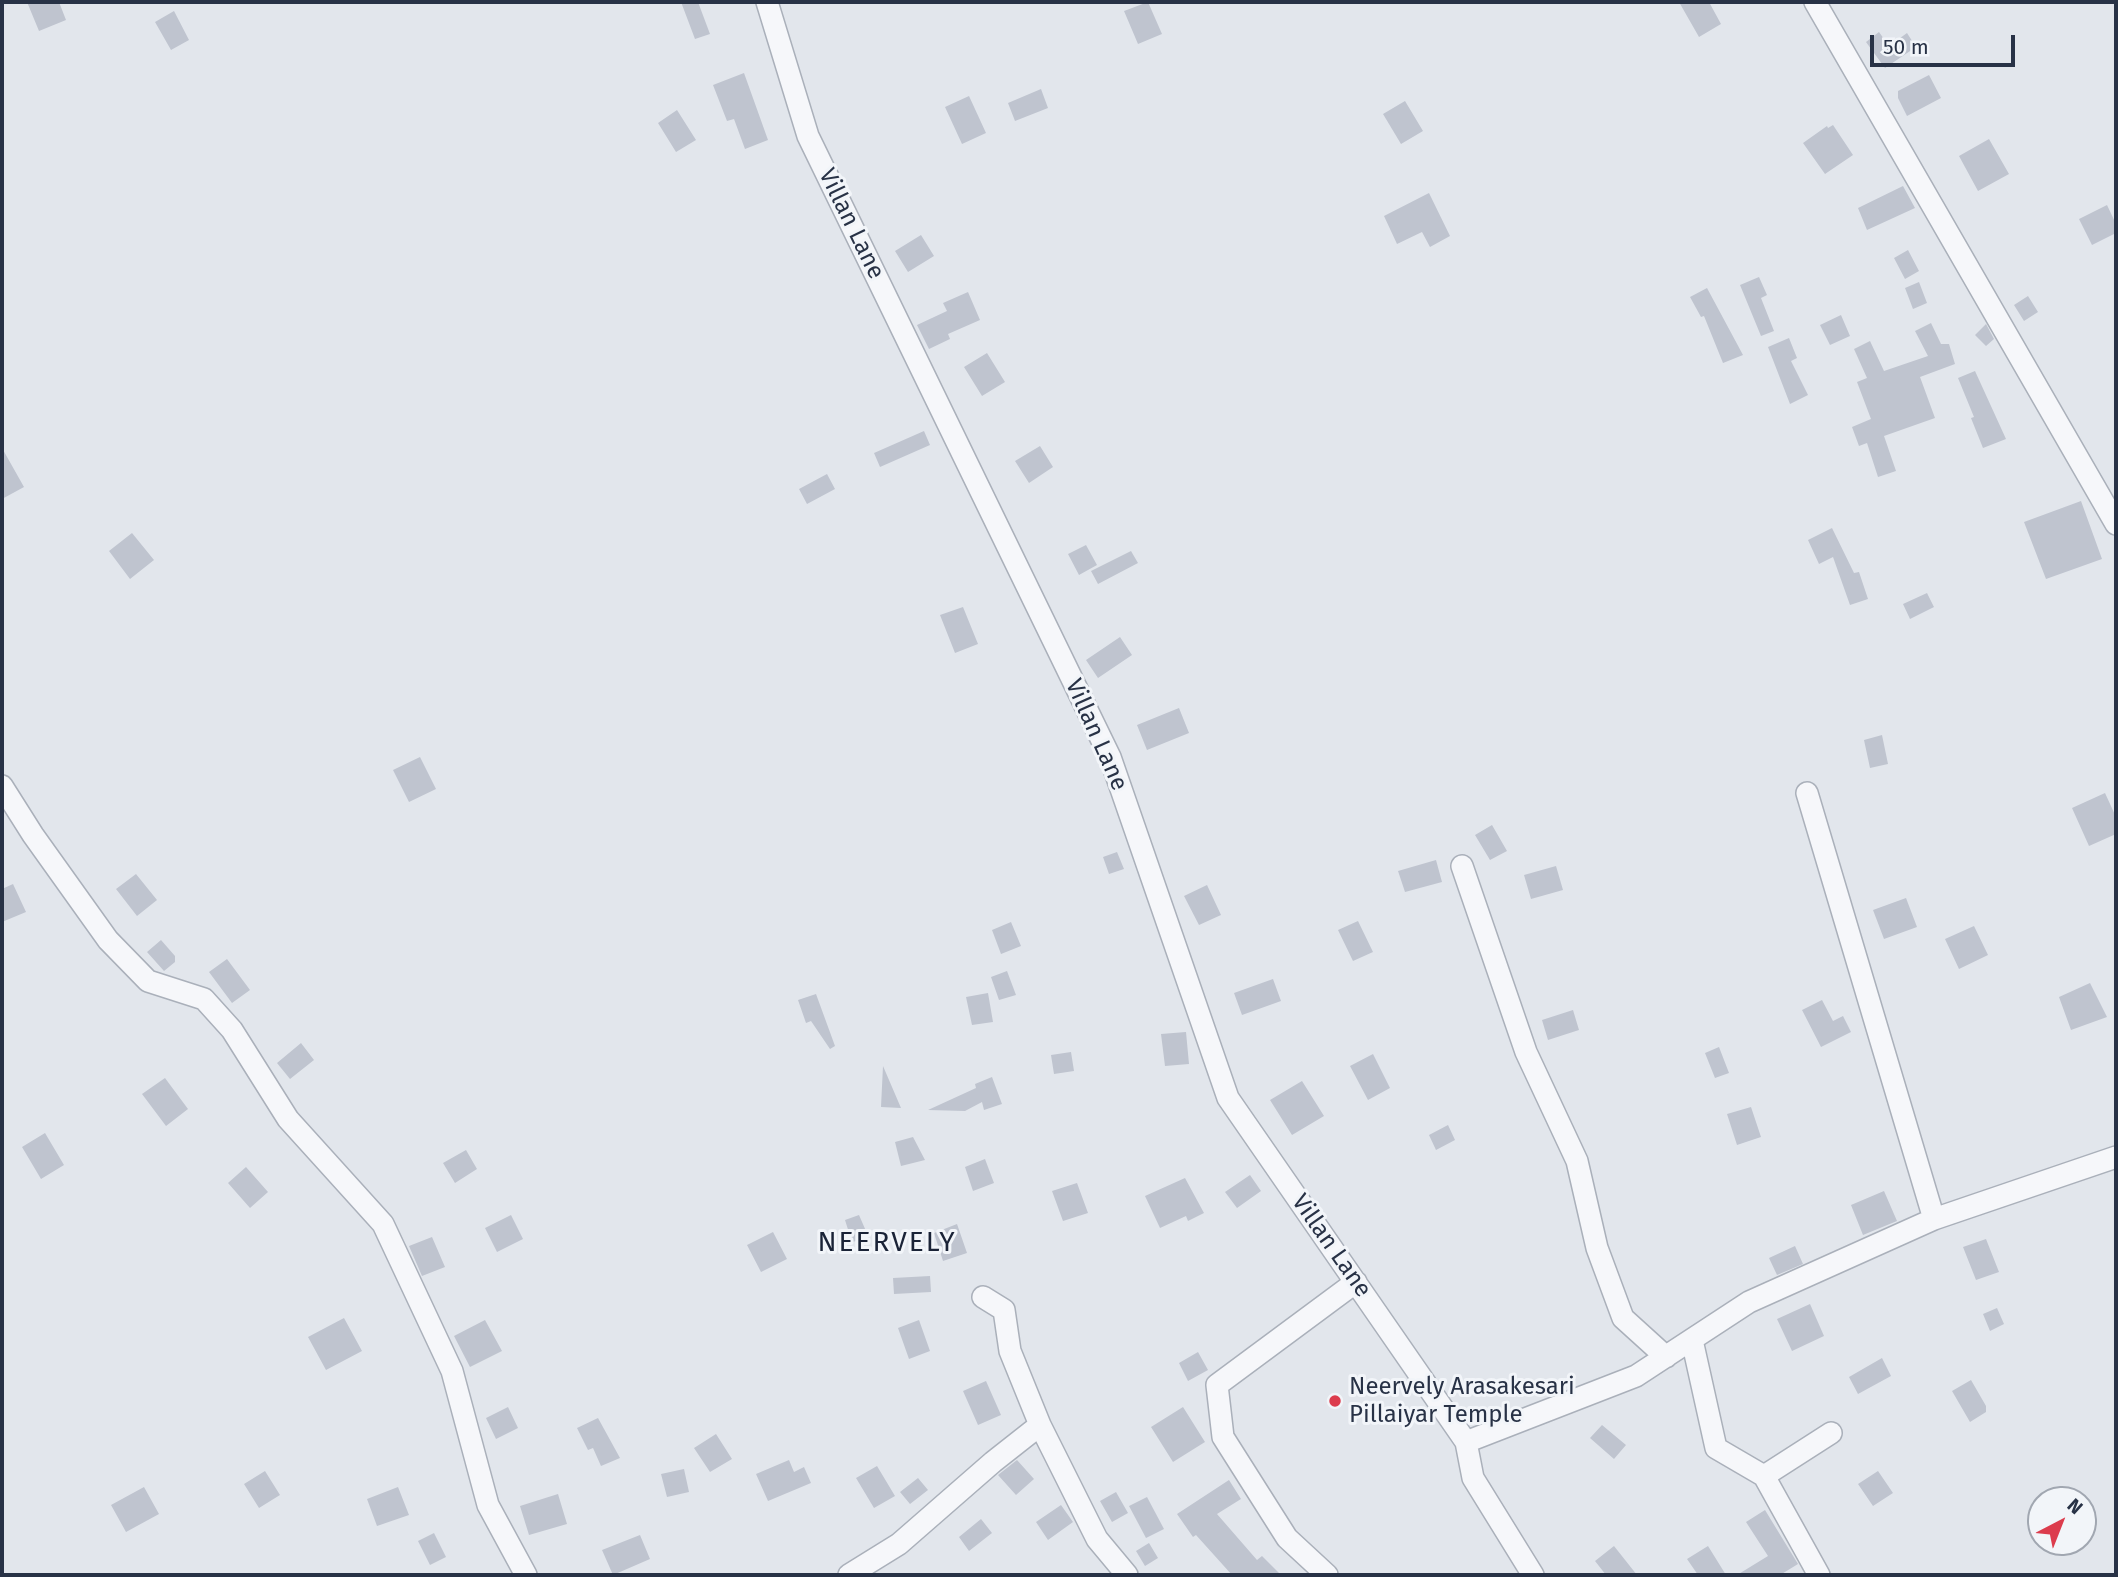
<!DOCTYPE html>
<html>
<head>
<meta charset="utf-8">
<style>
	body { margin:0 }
	#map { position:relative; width:2118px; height:1577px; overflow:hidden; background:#e2e6ec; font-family:"Fira Sans",sans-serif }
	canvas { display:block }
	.frame { position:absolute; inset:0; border:4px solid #283246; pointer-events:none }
	.north { position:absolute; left:2027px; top:1486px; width:70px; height:70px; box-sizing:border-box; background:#f2f5f9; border:2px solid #a1a7b1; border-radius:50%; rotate:42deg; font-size:19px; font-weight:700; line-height:28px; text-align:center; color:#283246 }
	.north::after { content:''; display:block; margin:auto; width:24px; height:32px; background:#dc3c4d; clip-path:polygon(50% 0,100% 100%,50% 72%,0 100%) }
	.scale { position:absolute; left:1870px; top:35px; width:145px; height:32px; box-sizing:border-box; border:4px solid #283246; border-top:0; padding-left:9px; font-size:21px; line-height:24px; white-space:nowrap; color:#283246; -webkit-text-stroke:5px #f2f5f9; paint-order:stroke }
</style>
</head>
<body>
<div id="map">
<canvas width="2118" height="1577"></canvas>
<div class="frame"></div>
<div class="north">N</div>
<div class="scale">50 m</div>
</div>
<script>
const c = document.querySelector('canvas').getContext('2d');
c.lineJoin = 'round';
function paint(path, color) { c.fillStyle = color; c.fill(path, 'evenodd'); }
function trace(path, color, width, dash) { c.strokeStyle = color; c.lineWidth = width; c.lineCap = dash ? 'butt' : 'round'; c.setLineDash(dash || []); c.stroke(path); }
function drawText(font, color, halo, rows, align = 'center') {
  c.font = font + ' "Fira Sans",sans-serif'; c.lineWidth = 6; c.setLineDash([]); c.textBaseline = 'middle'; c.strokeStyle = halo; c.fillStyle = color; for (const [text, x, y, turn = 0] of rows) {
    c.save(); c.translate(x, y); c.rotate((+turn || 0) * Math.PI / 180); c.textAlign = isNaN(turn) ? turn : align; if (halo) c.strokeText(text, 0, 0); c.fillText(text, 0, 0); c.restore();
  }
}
paint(new Path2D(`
	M27,2H59L66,20L39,31Z
	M681,2H698L710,34L695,39Z
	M1148,2L1162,34L1138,44L1124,11Z
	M1679,2H1709L1721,24L1699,37Z
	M174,11L189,40L171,50L155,22Z
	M1879,32L1889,46L1907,33L1916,47L1885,68L1866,42Z
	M744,73L768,140L745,149L734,119L727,121L713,85Z
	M1929,75L1941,98L1907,116L1898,98V91Z
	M1041,89L1048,108L1015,121L1008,103Z
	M969,96L986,133L962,144L945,107Z
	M1405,101L1423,131L1401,144L1383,114Z
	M677,110L696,140L676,152L658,123Z
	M1833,125L1853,155L1825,174L1803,143L1827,126L1828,128Z
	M1989,139L2009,174L1978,191L1959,156Z
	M1903,186L1915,208L1867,230L1858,208Z
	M1429,193L1450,236L1430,247L1422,232L1397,244L1384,216Z
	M2107,205L2116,224V233L2092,245L2079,219Z
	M921,235L934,256L908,272L895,251Z
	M1908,250L1919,271L1905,279L1894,258Z
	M1759,277L1767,295L1761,298L1774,331L1761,336L1740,285Z
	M1919,282L1927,303L1913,309L1905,288Z
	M1707,288L1743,355L1723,363L1704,316L1701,317L1690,297Z
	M968,292L980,320L948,334L950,339L929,349L917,325L947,311L943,303Z
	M2028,296L2038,312L2024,321L2014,305Z
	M1841,315L1850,336L1830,345L1820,325Z
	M1931,323L1941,344H1949L1955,364L1920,377L1935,418L1884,436L1896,471L1878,477L1867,443L1859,446L1852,427L1871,419L1857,382L1867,378L1854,349L1870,341L1884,371L1928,356L1915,331Z
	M1986,324L1994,339L1986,346L1975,335Z
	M1789,338L1797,358L1791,361L1808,395L1790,404L1768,347Z
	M987,353L1005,382L982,396L964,367Z
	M1975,371L2006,439L1983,448L1971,418L1974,417L1958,378Z
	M924,431L930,445L880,467L874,453Z
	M1040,446L1053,467L1029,483L1015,461Z
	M2,448L24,487L2,499Z
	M827,474L835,489L807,504L799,489Z
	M2081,501L2102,559L2046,579L2024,522Z
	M1832,528L1854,573L1859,572L1868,599L1850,605L1833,557L1819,564L1808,540Z
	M132,533L154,560L130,579L109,551Z
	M1086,545L1097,565L1079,575L1068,554Z
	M1131,551L1138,563L1098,584L1091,571Z
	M1927,593L1934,607L1910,619L1903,604Z
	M963,607L978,644L955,653L940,615Z
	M1120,637L1132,655L1098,678L1086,660Z
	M1179,708L1189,733L1147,750L1137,725Z
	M1882,735L1888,764L1870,768L1864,740Z
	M420,757L436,789L409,802L393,770Z
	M2105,793L2116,817V834L2089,846L2072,808Z
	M1492,825L1507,851L1490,860L1475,835Z
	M1117,852L1124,869L1109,874L1103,857Z
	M1436,860L1442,882L1405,892L1398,871Z
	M1556,866L1563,890L1531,899L1524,875Z
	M136,874L157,900L137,916L116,889Z
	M13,884L26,912L2,922V889Z
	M1207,885L1221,915L1199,925L1184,896Z
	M1906,898L1917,927L1884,939L1873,910Z
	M1358,921L1373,952L1353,961L1338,930Z
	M1011,922L1021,946L1001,954L992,930Z
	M1974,926L1988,955L1959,969L1945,939Z
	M161,940L175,956V962L164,971L147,952Z
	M227,959L250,990L232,1003L209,972Z
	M1007,971L1016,995L999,1000L991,977Z
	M1273,979L1281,1001L1242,1015L1234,993Z
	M2090,983L2107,1017L2071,1030L2059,997Z
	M988,993L993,1022L972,1025L966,997Z
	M816,994L835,1046L830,1049L811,1021L806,1023L798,1000Z
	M1822,1000L1833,1021L1843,1016L1851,1032L1821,1047L1802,1010Z
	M1573,1010L1579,1030L1548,1040L1542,1020Z
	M1186,1032L1189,1064L1165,1066L1161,1034Z
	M301,1043L314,1060L290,1079L277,1063Z
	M1719,1047L1729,1073L1715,1078L1705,1053Z
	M1071,1052L1074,1071L1054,1074L1051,1055Z
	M1373,1054L1390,1088L1368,1100L1350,1066Z
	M883,1066L901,1108L881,1107Z
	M992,1077L1002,1104L984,1110L982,1102L965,1111L928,1110L976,1088L975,1084Z
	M165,1078L188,1109L166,1126L142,1094Z
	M1302,1081L1324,1116L1292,1135L1270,1100Z
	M1751,1107L1761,1137L1737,1145L1727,1114Z
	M1448,1125L1455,1140L1436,1150L1429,1135Z
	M45,1133L64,1165L41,1179L22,1147Z
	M913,1137L925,1160L901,1166L895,1142Z
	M466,1150L477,1169L455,1183L443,1163Z
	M985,1159L994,1183L973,1191L965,1167Z
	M246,1167L268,1192L250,1208L228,1183Z
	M1250,1175L1261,1191L1237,1208L1225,1192Z
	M1185,1178L1204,1213L1188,1221L1186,1216L1160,1228L1145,1196Z
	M1077,1183L1088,1213L1063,1221L1052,1191Z
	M1884,1191L1897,1221L1863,1235L1851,1205Z
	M511,1215L523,1239L497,1252L485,1228Z
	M859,1215L869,1238L852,1242L845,1220Z
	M957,1224L967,1253L943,1261L934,1233Z
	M773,1232L787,1259L761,1272L747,1245Z
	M432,1237L445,1267L422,1276L409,1246Z
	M1986,1239L1999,1272L1976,1280L1963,1247Z
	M1795,1246L1803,1264L1777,1275L1769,1258Z
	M930,1276L931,1292L894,1294L893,1278Z
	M1810,1304L1824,1336L1792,1351L1777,1319Z
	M1997,1308L2004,1324L1990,1331L1983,1314Z
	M344,1318L362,1351L326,1370L308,1337Z
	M485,1320L502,1351L470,1367L454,1336Z
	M919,1320L930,1351L909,1359L898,1328Z
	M1198,1352L1208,1370L1188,1381L1179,1363Z
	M1882,1358L1891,1376L1858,1394L1849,1377Z
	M1971,1380L1986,1406V1412L1970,1422L1952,1391Z
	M986,1381L1001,1415L978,1425L963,1391Z
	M508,1407L518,1428L496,1439L486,1418Z
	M1183,1407L1205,1442L1173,1462L1151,1427Z
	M598,1418L620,1458L601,1466L593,1448L588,1450L577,1428Z
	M1602,1425L1626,1445L1614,1459L1590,1438Z
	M716,1434L732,1459L710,1472L694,1448Z
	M789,1460L794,1472L804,1467L811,1483L768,1501L756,1474Z
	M1017,1460L1034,1479L1016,1495L998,1475Z
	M877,1466L895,1496L874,1508L856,1478Z
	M684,1469L689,1492L667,1497L661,1474Z
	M265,1471L280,1495L259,1508L244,1484Z
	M1878,1471L1893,1493L1873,1506L1858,1484Z
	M918,1478L928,1490L910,1504L900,1492Z
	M1229,1480L1241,1499L1217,1514L1257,1560L1262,1556L1281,1575H1232L1196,1535L1193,1537L1177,1514Z
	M144,1487L159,1514L126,1532L111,1505Z
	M398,1487L409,1515L377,1526L367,1499Z
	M1116,1492L1128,1513L1112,1522L1100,1501Z
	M558,1494L567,1524L529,1535L520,1506Z
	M1147,1497L1164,1529L1146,1538L1129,1506Z
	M1061,1505L1073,1522L1048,1540L1036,1522Z
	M1765,1510L1798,1564L1780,1575H1737L1768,1556L1746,1522Z
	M981,1519L992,1533L969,1551L959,1537Z
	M434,1533L446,1557L430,1565L418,1541Z
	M640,1535L650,1559L613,1575L602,1550Z
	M1149,1543L1158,1558L1145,1566L1136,1551Z
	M1614,1546L1637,1575H1606L1595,1561Z
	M1708,1546L1726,1575H1698L1687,1559Z`), '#bfc4cf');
const minor = new Path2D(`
	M767,2L808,136L1110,757L1228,1098L1466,1442L1473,1478L1533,1575
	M1815,2L2116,524
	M2,786L33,835L108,940L148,981L204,999L232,1030L288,1119L383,1224L452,1371L488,1505L526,1575
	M1807,793L1934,1219
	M1462,866L1526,1052L1577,1161L1597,1248L1623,1318L1666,1357
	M983,1297L1004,1310L1010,1351L1040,1425
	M1692,1340L1716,1448L1764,1476L1831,1433
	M1466,1442L1636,1376L1749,1302L1934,1219L2116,1157
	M1764,1476L1819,1575
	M849,1575L899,1544L993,1462L1040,1425L1097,1539L1127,1575
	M1327,1575L1287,1538L1223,1437L1217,1385L1356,1282`);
trace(minor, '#aab0ba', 24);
trace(minor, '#f6f7fa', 21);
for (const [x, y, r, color] of [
	[1335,1401,7,"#dc3c4d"]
]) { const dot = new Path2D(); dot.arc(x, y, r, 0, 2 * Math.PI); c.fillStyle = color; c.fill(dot); trace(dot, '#f2f5f9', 2.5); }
drawText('24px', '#283246', '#f2f5f9', [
	["Villan Lane",851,224,64],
	["Villan Lane",1096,735,66],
	["Villan Lane",1331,1246,55]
]);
drawText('24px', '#283246', '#f2f5f9', [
	["Neervely Arasakesari",1349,1387],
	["Pillaiyar Temple",1349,1415]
], 'left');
c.letterSpacing = '2px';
drawText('28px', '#1a2337', '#f2f5f9', [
	["NEERVELY",887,1243]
]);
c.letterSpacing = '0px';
</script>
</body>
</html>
